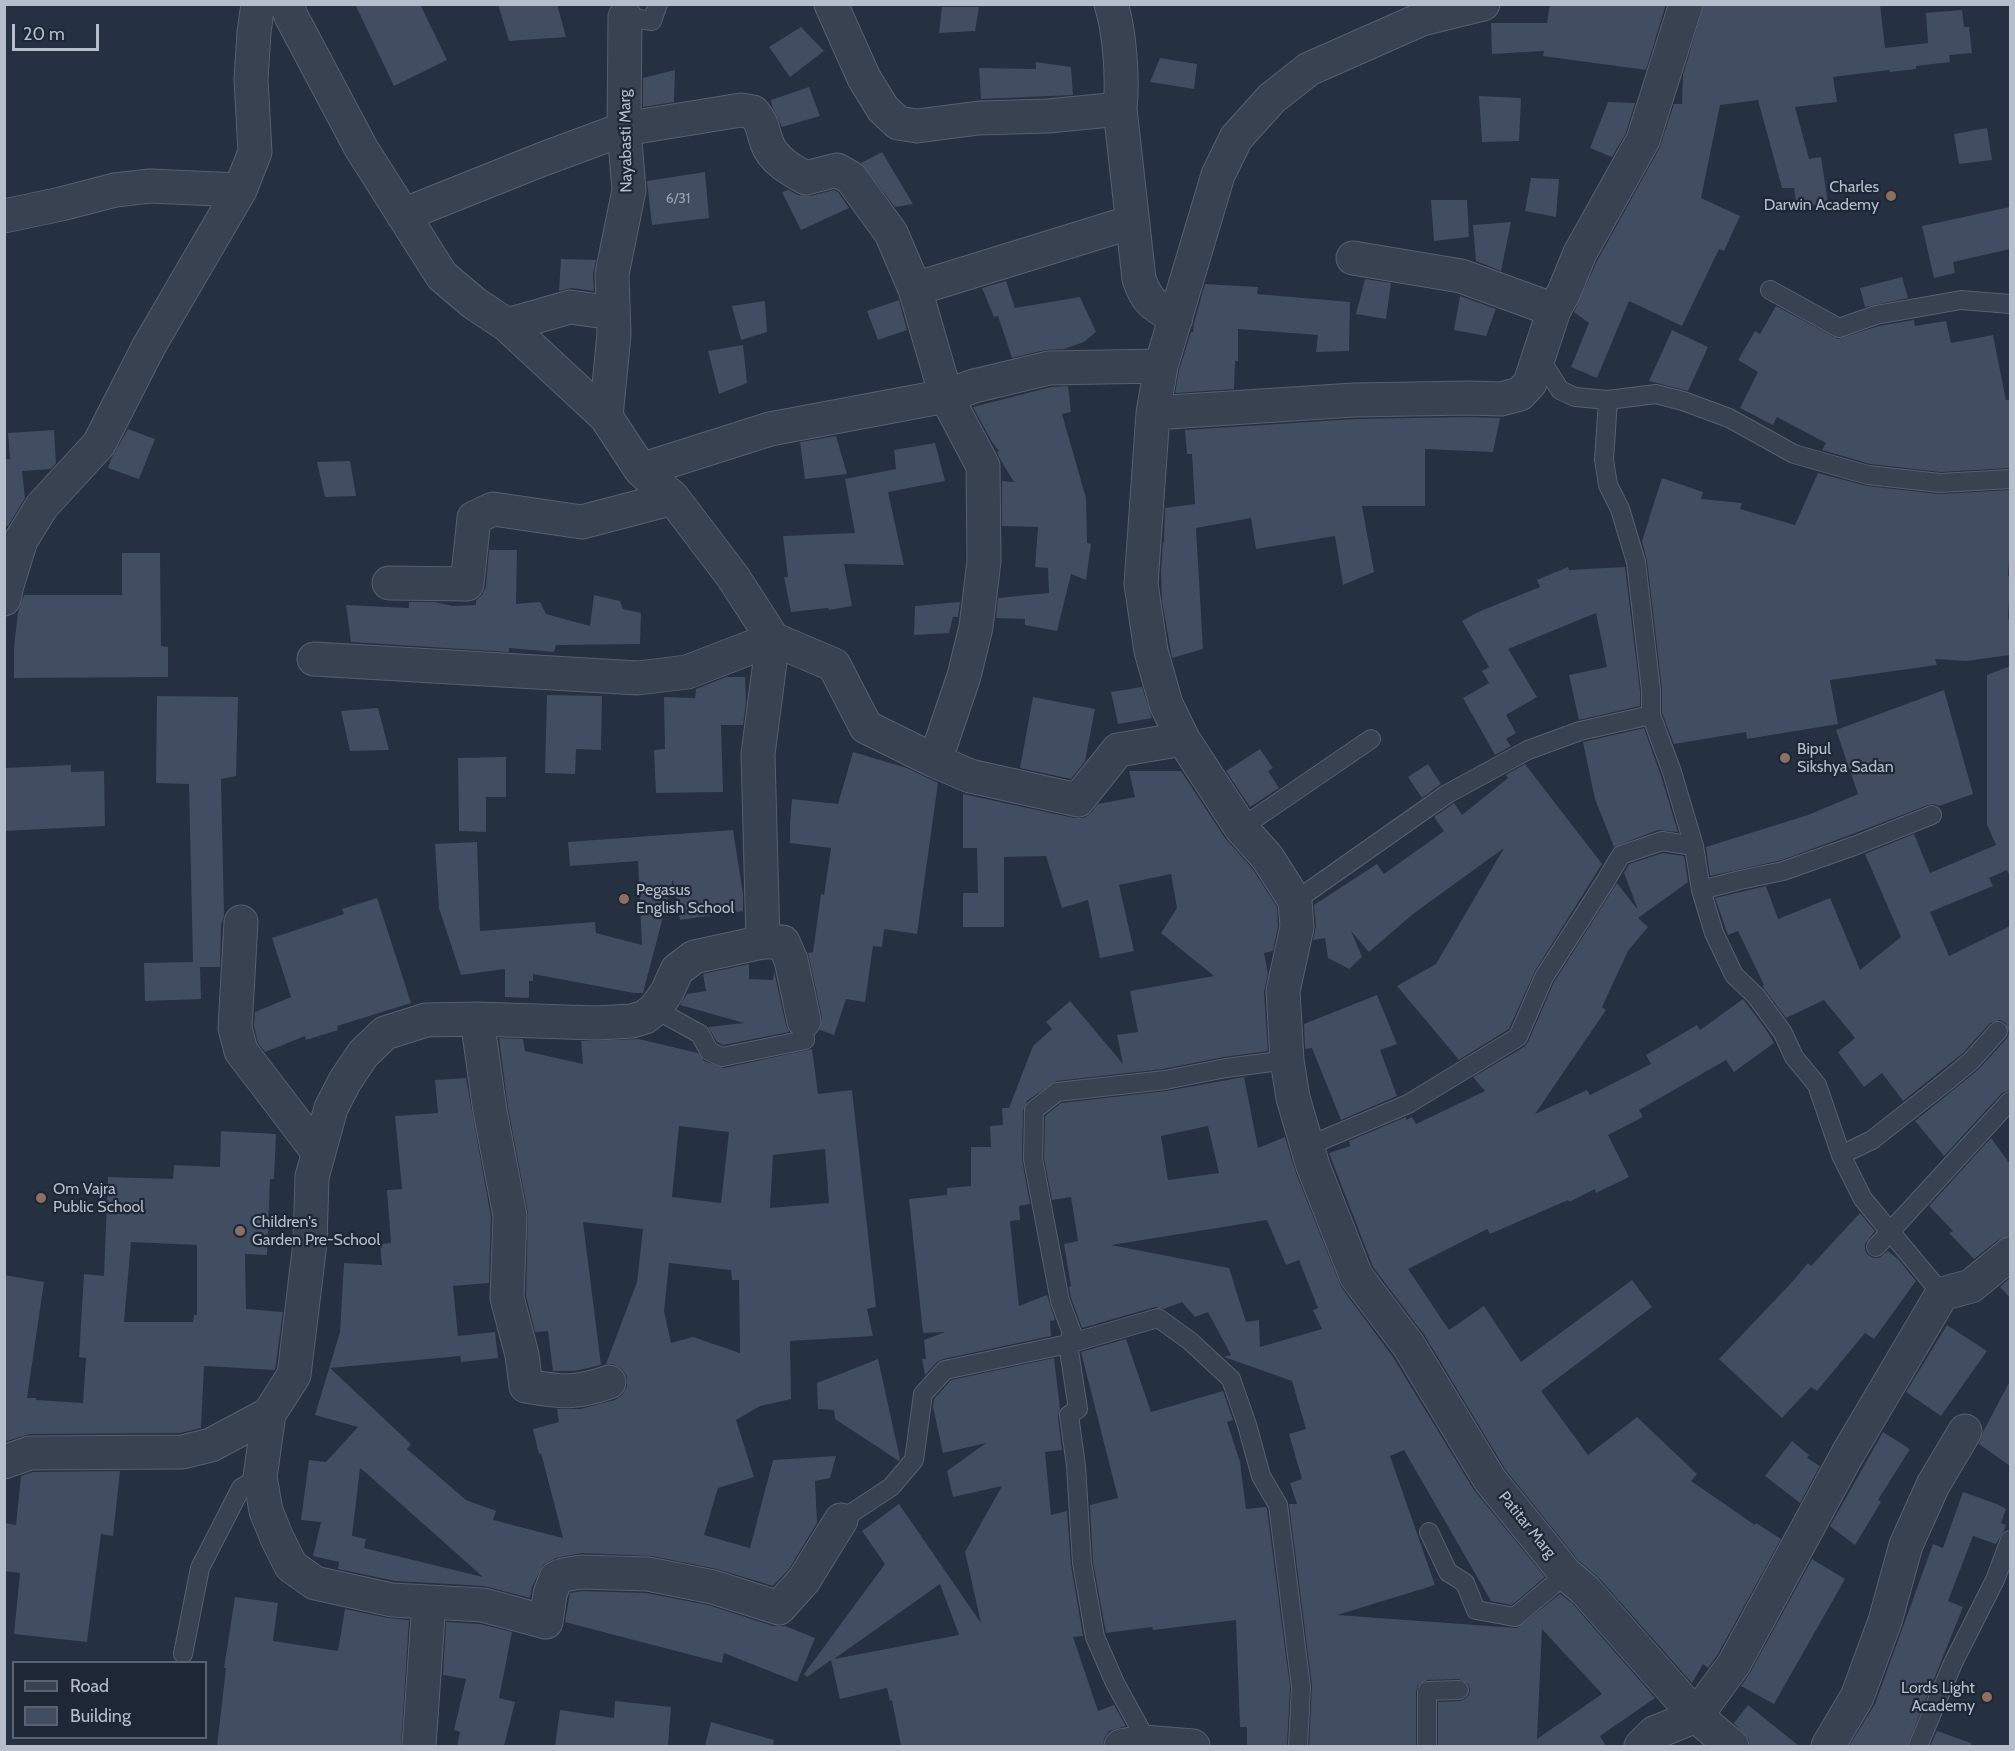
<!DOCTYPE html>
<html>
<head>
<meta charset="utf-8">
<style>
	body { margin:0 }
	#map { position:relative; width:2015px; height:1751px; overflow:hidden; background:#253040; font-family:Cabin,sans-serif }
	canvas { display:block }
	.frame { position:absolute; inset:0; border:6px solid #b6bdcb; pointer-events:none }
	.legend { position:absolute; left:12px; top:1661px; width:195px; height:78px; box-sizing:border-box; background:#1e2735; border:2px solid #5b6371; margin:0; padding:8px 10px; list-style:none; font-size:18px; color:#b6bdcb }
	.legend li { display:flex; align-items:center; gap:12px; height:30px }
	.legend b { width:30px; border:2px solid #5b6371 }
	.scale { position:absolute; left:12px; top:24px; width:87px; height:27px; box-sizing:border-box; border:3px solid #b6bdcb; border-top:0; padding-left:8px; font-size:18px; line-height:21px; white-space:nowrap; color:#b6bdcb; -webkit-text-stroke:4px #1e2735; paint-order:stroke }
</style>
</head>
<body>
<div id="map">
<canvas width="2015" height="1751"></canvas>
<div class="frame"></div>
<ul class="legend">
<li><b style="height:8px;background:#394250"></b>Road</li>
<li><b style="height:16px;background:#414d60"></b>Building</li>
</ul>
<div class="scale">20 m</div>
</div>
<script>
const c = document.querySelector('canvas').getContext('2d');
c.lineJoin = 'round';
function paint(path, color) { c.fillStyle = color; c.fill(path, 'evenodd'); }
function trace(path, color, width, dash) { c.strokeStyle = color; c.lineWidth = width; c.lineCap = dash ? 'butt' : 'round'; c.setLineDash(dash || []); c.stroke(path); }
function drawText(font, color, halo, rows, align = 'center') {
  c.font = font + ' Cabin,sans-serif'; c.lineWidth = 4.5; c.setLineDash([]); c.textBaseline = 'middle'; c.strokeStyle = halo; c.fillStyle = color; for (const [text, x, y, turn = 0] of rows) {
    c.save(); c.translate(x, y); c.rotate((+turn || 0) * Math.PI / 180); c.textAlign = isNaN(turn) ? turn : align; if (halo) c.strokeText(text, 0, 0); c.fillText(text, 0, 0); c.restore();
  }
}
paint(new Path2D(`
	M355,4H420L447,60L394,86Z
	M498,4H557L566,37L509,41Z
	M1550,4H1666L1646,70L1543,56L1544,51L1492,54L1491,23H1547Z
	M1704,4H1880L1885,48L1928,43L1926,13L1962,10L1964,27H1969L1972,53L1949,55L1950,62L1916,66V69L1890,72L1889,70L1833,77L1837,102L1795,107L1809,159L1821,157L1828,203L1797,208L1794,188H1782L1758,100L1720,105L1701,198L1740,216L1724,251L1719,249L1682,326L1629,301L1597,378L1571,367L1589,323L1574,312L1597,261L1659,149L1674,104H1682L1683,75Z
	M942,7H979L975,31L939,33Z
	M801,27L824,51L790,77L769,47Z
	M1160,58L1197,64L1194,89L1150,82Z
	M1036,62L1071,67L1073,95L981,99L979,68L1036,69Z
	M675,70L674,102L643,107V78Z
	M809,87L820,116L782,127L772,106L771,100Z
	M1479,96L1521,98L1519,141L1482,142Z
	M1608,102L1635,103L1626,133L1612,157L1590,148Z
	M1987,128L1992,160L1959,164L1954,134Z
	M882,152L913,204L895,207L861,163Z
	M705,172L709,218L652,225L647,181Z
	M1531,178L1559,179L1556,217L1525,211Z
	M789,190L798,195L810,196L834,190L838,192L849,208L801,230L782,192Z
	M1431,200H1467L1469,237L1434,241Z
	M2010,207V249L1953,262L1955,273L1934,278L1922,226Z
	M1511,222L1501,271L1476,261L1473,225Z
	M561,259L596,260L593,274L594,291L572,288L559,291Z
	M1902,277L1908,298L1865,307L1860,288Z
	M1365,279L1391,283L1386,319L1356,314Z
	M1006,281L1015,308L1080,297L1096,332L1084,342L1064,349L1045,350L1012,358L998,316L994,317L982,288Z
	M1205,284L1258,287L1257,294L1350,302L1349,351L1316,352L1318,335L1238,329V361H1235L1234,389L1175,393L1179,370L1191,332H1193L1194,323Z
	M1460,296L1496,309L1486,336L1454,330Z
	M899,300L907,330L878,340L867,311Z
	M765,301L767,332L741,340L732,306Z
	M1776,306L1838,339L1879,326L1914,320L1915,326L1946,321L1951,343L1993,335L2006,400H2010V468L1940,472L1870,464L1822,450L1826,443L1777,417L1773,425L1740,408L1758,372L1738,360L1755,331L1760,334Z
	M1672,330L1708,347L1688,391L1649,381Z
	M743,345L747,383L719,394L708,351Z
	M1068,386L1071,412L1062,414L1086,498L1087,543L1091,544L1086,580L1071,574L1057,631L1025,625V619L996,618L998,598L1049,593L1048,568L1035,567L1038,527L1002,526V481L1014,482L1000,459L997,452L999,451L992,442L973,407L1051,387Z
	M1469,417L1500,418L1493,452L1425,449V506H1362L1374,572L1343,585L1335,536L1256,549L1251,518L1196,528L1203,649L1172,658L1162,601L1161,571L1163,542H1164L1165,508L1195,504L1192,454H1187L1185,430L1355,419Z
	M128,429L155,439L139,479L108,468L111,459Z
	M54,430L56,463L51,469L22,471L25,498L8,526H4V459H10L8,433Z
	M836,436L847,474L805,479L800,442Z
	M935,443L945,481L888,492L904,565L844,564L852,606L829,610L828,608L791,612L784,577H788L783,536L855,533L845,479L896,469L894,450Z
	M350,461L356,496L325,497L317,462Z
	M1818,473L1867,486L1939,494L2010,490V546L2008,576L2010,577V581L2008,619L2010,620V655L1966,661L1935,659L1937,665L1830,680L1838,724L1747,739L1746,732L1674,744L1662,713V689L1647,561L1642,541L1662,478L1703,492L1701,499L1742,503L1740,509L1795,525Z
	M489,550H517L516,604L540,602L546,614L590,626L594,595L620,601L623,609L641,613L640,644L556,645L554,652L509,648V652L351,642L346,605L409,608V602H435L453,606L476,605V600L482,595L486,587Z
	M122,553H160L161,646L168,647V677L14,678V647L18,612L24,595H122Z
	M1568,567L1569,570L1625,567L1640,691V706L1579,720L1569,675L1607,667L1596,613L1508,649L1537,697L1506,715L1516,733L1506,739L1511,746L1495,755L1463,698L1489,683L1482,671L1489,667L1462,621L1478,612L1540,587L1537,580Z
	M960,602L958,617H953L949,633L914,635L915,606Z
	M2010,666V877L2007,870L1989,878L1993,886L1930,912L1949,956L2010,926V1090L2002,1093L1944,1156L1915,1121L1979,1069L2007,1038L2009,1033L2006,1023L2000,1020L1990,1023L1963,1053L1903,1101L1882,1073L1864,1087L1838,1052L1855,1038L1824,1000L1786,1018L1762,986L1764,985L1738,931L1728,935L1715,898L1766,886L1778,919L1830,898L1860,970L1901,937L1865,854L1914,834L1930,873L1996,845L1987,825V675Z
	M726,677H745L746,702L743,725H721L723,792L656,793L654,750L665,749L664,697L695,698L696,689Z
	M1142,687L1152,718L1118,724L1111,692Z
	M1944,690L1973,794L1939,806L1934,804L1928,805L1850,835L1782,860L1710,876L1706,847L1808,815L1858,794L1836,730Z
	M547,695L602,696L601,750L576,749L575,774L545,773Z
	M157,696L238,697L236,776L221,779L224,916L221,925L220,967H200L201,999L145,1001L144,963L193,962L189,784L156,783Z
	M1033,697L1095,709L1085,761L1071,779L1020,768Z
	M378,708L389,750L350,751L341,711Z
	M1644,728L1661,776L1678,832L1658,830L1614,847L1595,799L1583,742Z
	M1260,749L1273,768L1268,771L1279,788L1250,807L1226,771Z
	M853,752L907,768L938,783L917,934L884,929L882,947L873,946L865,1002L846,999L834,1035L820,1030L822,1017L808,953L813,952L821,894L824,895L831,848L790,843V823L792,799L838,804Z
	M506,757V797H486V832L459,831L458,758Z
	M1428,764L1441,784L1422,798L1408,777Z
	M1525,764L1602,864L1535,971L1509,1029L1459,1060L1397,986L1436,964L1504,848L1413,914L1369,952L1351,931L1362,957L1349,969L1328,958L1325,938L1313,940L1316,926L1314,905L1377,864L1384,874L1444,831L1434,817L1454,803L1462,815L1508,778L1506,775Z
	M71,765V772L104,771L105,826L4,831V768Z
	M1129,771H1181L1225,838L1252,868L1277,907L1278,926L1273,951L1264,953L1268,974L1264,992L1268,1051L1224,1057L1163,1069L1056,1081L1027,1101L1023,1110L1022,1159L1030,1204L1019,1206L1020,1220L1010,1221L1019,1306L1047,1295L1055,1320L1050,1321L1051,1336L943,1359L937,1362L925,1375L922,1359H926L924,1340L945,1332L923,1333L909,1199L947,1195V1188L971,1186V1147H991L990,1126L1003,1125L1002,1108H1009L1033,1046L1052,1029L1046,1022L1070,1001L1123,1064L1117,1035L1138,1032L1130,991L1214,976L1161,933L1177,908L1171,874L1119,885L1134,951L1100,958L1088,900L1062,908L1046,856L1004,857V927H963V893H978L977,848H963V794L1074,818H1084L1092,812L1098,804L1135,797Z
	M733,830L743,894V911L680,920L673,879L643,993H634L533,974V981H529V998L505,997V969L461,975L439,908L435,844L477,842L480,931L595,922L596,933L642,945L638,861L570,866L568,842Z
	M1663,853L1684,856L1688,882L1638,918L1648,927L1628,951L1602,1007L1606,1010L1535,1114L1587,1090L1590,1095L1651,1064L1646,1055L1697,1025L1700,1030L1743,999L1765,1028L1774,1043L1734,1072L1726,1060L1639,1110L1643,1117L1608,1135L1629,1177L1596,1193L1595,1189L1569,1202L1568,1200L1490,1234L1487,1229L1408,1269L1449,1330L1484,1306L1521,1362L1632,1280L1652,1307L1541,1391L1588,1455L1637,1417L1697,1474L1691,1481L1755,1525L1756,1523L1781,1539L1718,1654L1708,1668L1703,1664L1692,1683L1599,1578L1579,1561L1505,1469L1425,1336L1373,1267L1329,1153L1350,1146L1349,1141L1406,1117V1120L1412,1117L1416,1124L1485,1091L1473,1077L1524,1047L1528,1042L1554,982L1617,883L1638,910L1624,873L1629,864Z
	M377,898L411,1003L337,1026L338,1030L306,1040L305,1036L265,1052L258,1043L254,1026L255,1012L291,997L272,938L344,914L342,909Z
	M749,964V979L773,980L774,971L786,1025L789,1032L723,1045L717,1042L708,1027L744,1023L680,1005L687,994L706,991L703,974Z
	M1377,995L1397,1044L1380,1050L1397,1096L1341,1120L1312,1048L1305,1049L1304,1024Z
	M499,1038L523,1039L525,1051L583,1064L581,1041L639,1039L698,1053L704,1061L724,1068L812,1049L818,1094L852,1090L876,1307L867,1309L873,1336L790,1341L791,1399L760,1406L736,1420L754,1477L718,1488L704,1535L750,1548L773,1460L836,1456L830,1478L815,1481L817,1523L789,1569L773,1586L717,1569L652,1556L581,1553L556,1558L543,1565L532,1587L530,1598L484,1586L395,1581L338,1569L339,1562L313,1556L321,1522L301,1520L309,1460L326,1462L358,1427L315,1415L340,1332L344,1263L382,1265L380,1244L391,1243L387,1190L402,1189L395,1116L438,1113L435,1080L466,1078L491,1217L489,1283L453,1286L458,1336L495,1332L498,1358L461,1362L459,1348L460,1356L330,1368L411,1444L407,1449L466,1500L496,1511L493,1520L563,1538L541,1453L539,1454L533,1429L559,1422L557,1409H580L615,1400L622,1395L627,1386V1377L622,1369L613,1364H606L637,1282L643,1229L583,1222L601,1365L575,1371H553L548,1331L535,1332L526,1296L528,1213L508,1108ZM679,1126L729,1132L721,1203L672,1197ZM825,1149L829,1203L770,1208L773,1155ZM669,1263L731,1270L732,1280H739L740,1353L693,1337L671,1343L664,1311ZM360,1468L365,1472L483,1577L364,1548L366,1539L352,1536Z
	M1244,1077L1258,1148L1285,1137L1296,1173L1341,1287L1393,1357L1474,1490L1545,1577L1512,1605L1491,1601L1404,1450L1390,1456L1435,1585L1337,1615L1517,1628L1560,1594L1572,1603L1655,1698L1600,1736L1606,1746H1438V1702L1460,1701L1465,1699L1469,1695L1470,1689L1468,1684L1459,1679L1427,1680L1418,1685L1416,1691V1746H1309L1312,1686L1289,1504H1297L1290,1483L1302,1479L1289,1434L1306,1429L1292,1381L1224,1357L1231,1355L1208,1312L1195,1317L1182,1302L1164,1309L1155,1307L1082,1328L1071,1298L1069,1287L1071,1286L1064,1244L1078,1241L1071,1197L1052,1200L1044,1158L1045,1116L1061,1103L1166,1091ZM1208,1126L1219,1173L1168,1180L1161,1136ZM1267,1220L1286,1265L1299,1260L1318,1308L1313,1310L1322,1329L1260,1347L1259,1320L1246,1322L1229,1268L1111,1245ZM1542,1629L1602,1694L1537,1739Z
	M221,1131L276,1134L274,1179H270L267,1255L245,1254L246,1309L283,1312L275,1370L204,1366L201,1428L180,1433L30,1434L4,1442V1275L44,1282L27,1398H36V1400L83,1403L86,1358L79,1357L84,1274L104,1276L108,1177L173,1179L174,1165L220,1167ZM131,1242L197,1245V1315H194L193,1322H124Z
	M1991,1138L2010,1164V1236L1998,1240L1974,1259L1949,1233L1953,1231L1929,1206Z
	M1860,1213L1875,1231L1865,1244V1250L1868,1255L1873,1258H1879L1888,1251L1898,1259L1916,1281L1874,1339L1865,1333L1817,1391L1811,1387L1782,1418L1719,1359L1793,1281L1808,1263L1811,1266Z
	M2010,1278V1298L2000,1287Z
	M1947,1325L1987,1351L1941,1416L1906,1392Z
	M1126,1339L1151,1412L1223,1391L1233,1420L1227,1422L1240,1462L1246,1509L1266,1507L1267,1509L1290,1687L1287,1746H1247V1727H1240L1236,1620L1153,1630L1152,1627L1106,1633L1093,1562L1090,1505L1118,1498L1081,1352Z
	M1054,1358L1060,1409L1058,1417L1062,1450L1045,1452L1051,1515L1067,1511L1071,1565L1083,1636L1073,1637L1098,1711L1114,1705L1126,1726L1109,1731L1104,1739L1103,1745L1098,1746H901L892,1700L890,1701L887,1688L840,1699L831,1660L807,1677L804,1674L885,1564L862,1531L899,1504L981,1623L965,1552L1002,1486L953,1497L947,1471L986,1443L943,1453L933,1407L934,1399L951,1380ZM940,1584L959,1635L834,1659Z
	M878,1359L900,1459L899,1461L835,1419L834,1410L818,1409L817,1383Z
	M2010,1381V1466L1979,1444L1984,1430Z
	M1883,1432L1910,1449L1878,1500L1881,1502L1855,1545L1830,1526Z
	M1792,1441L1809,1455L1807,1458L1820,1466L1800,1503L1765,1476Z
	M120,1471L113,1536L101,1534L87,1642L14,1634L20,1573L4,1571V1523L16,1525L21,1476L33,1472Z
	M1963,1492L1997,1504L2006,1509L2001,1523L2006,1525L2004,1531L1996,1544L1973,1536L1948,1601L1963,1607L1907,1746H1849L1875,1704L1933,1544L1943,1548Z
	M1812,1559L1845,1579L1774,1704L1741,1686L1750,1673Z
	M582,1591L646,1593L708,1605L773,1626H785L815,1638L797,1682L724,1653L722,1663L565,1622L570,1593Z
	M235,1597L278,1603L273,1641L338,1651L345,1609L388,1618L409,1620L401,1746H217L226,1668H224Z
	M446,1622L480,1624L512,1632L499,1698L515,1702L504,1746H457L460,1732L454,1730L466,1679L443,1675Z
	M615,1701L671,1707L668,1746H555L560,1710L614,1718Z
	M1748,1705L1799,1746H1750L1749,1739L1734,1723Z
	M711,1722L774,1740L773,1746H705Z
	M1937,1731L1971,1743V1746H1930Z`), '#414d60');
const lane = new Path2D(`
	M625,17L652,21L658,4
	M1770,290L1839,328L1876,315L1961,300L2010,304
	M1539,357L1560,390L1575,397L1608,400L1656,394L1683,401L1729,418L1794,454L1868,475L1940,483L2010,479
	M1608,400L1604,460L1608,485L1620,509L1636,562L1651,690V715
	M1241,828L1371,739
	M1701,890L1740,880L1783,871L1854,846L1932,815
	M1295,901L1447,794L1528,750L1580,731L1651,715L1672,772L1694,846L1701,890L1714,933L1734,975L1756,996L1783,1033L1794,1057L1817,1085L1841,1155L1863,1199L1942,1294
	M655,1009L700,1034L709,1051L722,1057L805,1040L804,1021
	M1308,1146L1408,1104L1518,1037L1544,977L1605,882L1621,855L1662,841L1694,846
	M1841,1155L1872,1140L1947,1081L1971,1061L1998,1031
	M1876,1247L2010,1101
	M841,1520L891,1487L914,1460L923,1394L945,1370L1068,1344L1158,1318L1190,1341L1231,1379L1247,1425L1261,1476L1278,1505L1301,1687L1298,1746
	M1429,1532L1448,1572L1465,1583L1476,1610L1515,1617L1566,1574
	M183,1654L200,1568L241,1488L260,1477
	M1129,1740L1143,1734L1115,1683L1095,1637L1082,1563L1076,1466L1069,1415L1078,1409L1068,1344L1072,1333L1060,1301L1033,1159L1034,1110L1057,1092L1165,1080L1226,1068L1287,1060
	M1427,1746V1691L1459,1690
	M1918,1746L1953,1663L1995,1580L2010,1540`);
const street = new Path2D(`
	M287,4L291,16L361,148L442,276L474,303L507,325L606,417L641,470L673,498L733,577L773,639L834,665L866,727L935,761L970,776L1078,800L1118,750L1183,739
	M831,4L864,78L883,109L898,123L917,126L979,118L1048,116L1120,109L1139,279C1147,303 1155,306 1176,318
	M1111,4C1120,32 1123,80 1120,109
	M1483,4L1422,19L1309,69L1272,98L1236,138L1218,175L1161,366L1153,413L1141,584L1151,651L1166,704L1183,739L1241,828L1267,857L1295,901L1297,927L1283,991L1287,1060L1293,1098L1313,1166L1356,1276L1409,1346L1490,1480L1566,1574L1585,1590L1696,1716L1732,1746
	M403,215L543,159L624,129L741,110L753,112C765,127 761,127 767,143C773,160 791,170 806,178L837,170L851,178L891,233L915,289L946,396L983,466L984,561L976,627L964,676L935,761
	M4,216L61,204L115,190L150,186L240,190
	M1353,258L1461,276L1554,310
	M915,289L1132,222
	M507,325L570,307L613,313
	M1153,413L1354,400L1469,398L1501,399L1520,394L1530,383L1554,310L1564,292L1580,253L1643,140L1686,4
	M606,417L614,334L612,274L629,190L624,129L625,17
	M641,470L770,429L946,396L974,386L1049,368L1161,366
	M389,583L467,584L474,518L493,509L582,522L673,498
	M4,599L7,585L21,540L42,506L99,444L149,346L240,190L255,152L251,79L254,32L258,4
	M314,659L638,678L687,672L773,639L758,754L763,942
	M241,922L235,1028L241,1051L318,1152
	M477,1019L490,1111L510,1216L507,1298L522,1355L526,1386C560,1392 575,1394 609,1382
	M804,1021L791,960L783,942H763L694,957L677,970L667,992L655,1009L645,1017L632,1021L596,1023L477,1019L426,1020L385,1033L363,1054L345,1081L331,1108L312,1177L310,1243L294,1375L269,1414L260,1477L266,1511L277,1538L291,1566L315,1583L392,1600L483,1605L546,1622L550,1594L556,1578L563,1575L581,1572L648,1574L713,1587L779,1608L804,1580L841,1520
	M4,1462L30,1453L182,1452L211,1445L269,1414
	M419,1746L429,1602
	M1121,1746L1143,1742L1193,1746
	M1641,1746L1654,1733L1696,1716L1734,1664L1847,1455L1942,1294L1971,1286L2010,1254
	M1828,1746L1857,1697L1885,1621L1906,1545L1933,1485L1965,1431`);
trace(lane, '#57606e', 20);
trace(street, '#57606e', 35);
trace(lane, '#394250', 18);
trace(street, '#394250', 33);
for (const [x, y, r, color] of [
	[1891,196,6,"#8d6e63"],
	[1785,758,6,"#8d6e63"],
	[624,899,6,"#8d6e63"],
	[41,1198,6,"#8d6e63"],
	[240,1231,6,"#8d6e63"],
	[1987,1697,6,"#8d6e63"]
]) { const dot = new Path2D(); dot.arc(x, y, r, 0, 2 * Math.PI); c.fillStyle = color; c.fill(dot); trace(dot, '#1e2735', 2); }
drawText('14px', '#99a1b0', null, [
	["6/31",678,199]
]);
drawText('16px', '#b6bdcb', '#1e2735', [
	["Nayabasti Marg",626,141,-91],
	["Patitar Marg",1527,1525,51]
]);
drawText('16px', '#b6bdcb', '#1e2735', [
	["Charles",1879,187,"right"],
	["Darwin Academy",1879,205,"right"],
	["Bipul",1797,749],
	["Sikshya Sadan",1797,767],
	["Pegasus",636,890],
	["English School",636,908],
	["Om Vajra",53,1189],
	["Public School",53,1207],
	["Children's",252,1222],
	["Garden Pre-School",252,1240],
	["Lords Light",1975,1688,"right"],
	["Academy",1975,1706,"right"]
], 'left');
</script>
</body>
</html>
